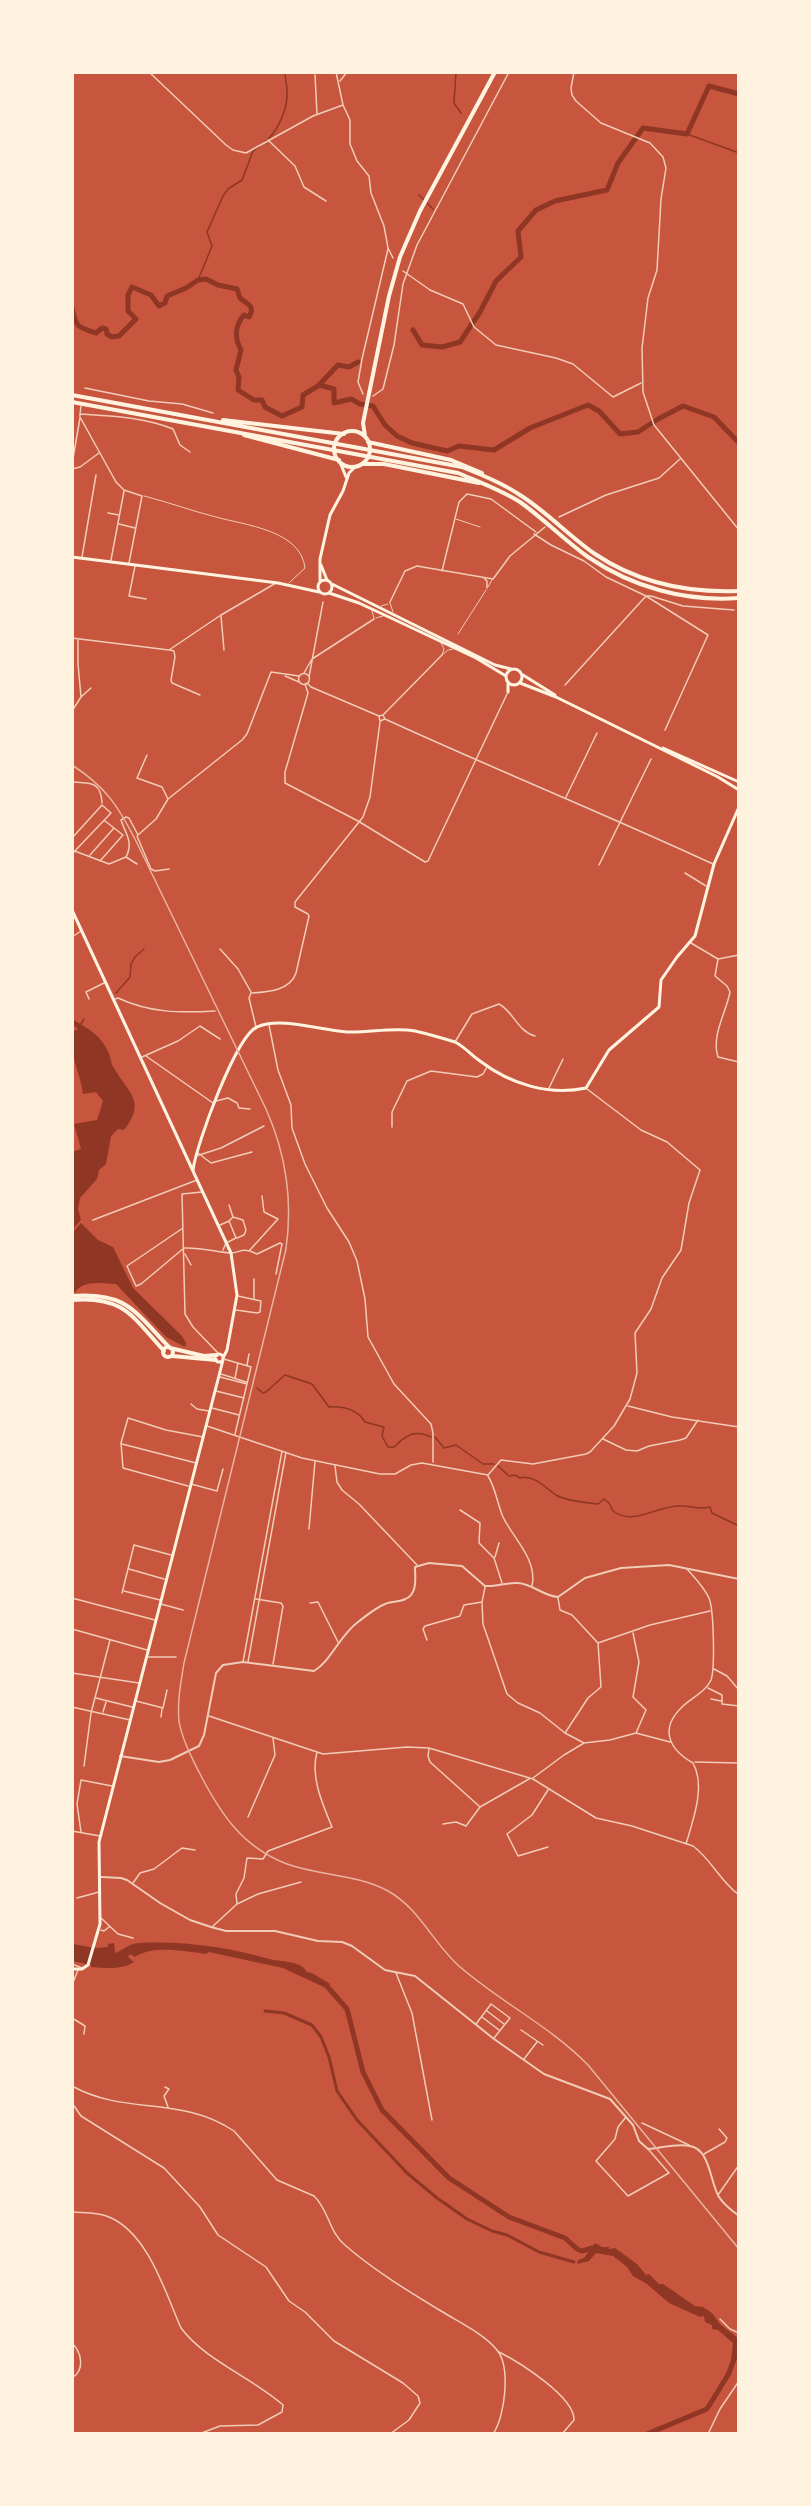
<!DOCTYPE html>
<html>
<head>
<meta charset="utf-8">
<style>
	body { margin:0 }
	#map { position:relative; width:811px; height:2506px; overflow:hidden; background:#c8553d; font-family:"Noto Sans",sans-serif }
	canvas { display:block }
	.frame { position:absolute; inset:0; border:74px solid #fff3e0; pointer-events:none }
</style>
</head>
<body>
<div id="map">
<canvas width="811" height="2506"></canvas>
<div class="frame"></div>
</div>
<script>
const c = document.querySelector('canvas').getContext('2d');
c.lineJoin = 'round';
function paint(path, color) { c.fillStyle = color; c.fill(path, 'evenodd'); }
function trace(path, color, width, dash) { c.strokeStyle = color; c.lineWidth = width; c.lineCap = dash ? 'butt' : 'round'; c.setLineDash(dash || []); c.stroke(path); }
paint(new Path2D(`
	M72,1019C88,1028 103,1037 109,1054C111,1059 111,1064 114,1068C128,1093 147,1101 124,1130L118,1129L111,1136L106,1164L99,1170L97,1179L80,1198L78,1209L81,1220L72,1230V1152L81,1149L74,1124L97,1120L103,1101L96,1092L83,1094C81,1078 75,1066 72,1051C71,1044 72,1036 72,1030H78L72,1023Z
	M81,1223L98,1240L113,1247L133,1288L182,1336L186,1343L185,1347L166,1337L116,1284C98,1283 79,1279 72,1298V1233Z
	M114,1943L115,1953C124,1950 129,1943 140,1943C183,1941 227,1947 269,1959C281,1962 300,1960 307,1972L312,1973L330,1984L328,1989L283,1968L209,1952L206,1954C184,1951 153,1945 135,1957L130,1954L128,1957L134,1962C122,1970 106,1968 91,1967V1965L72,1961V1944L96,1948L108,1947V1944Z
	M595,2243L602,2247H609V2249L615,2248L637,2264L646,2275L649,2274L659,2284H663L695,2306L703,2307L712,2313L720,2324L739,2339C739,2349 740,2356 733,2363L731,2361L733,2343L718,2330L712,2329V2325L705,2322L704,2316L700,2317L669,2303L647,2284L633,2276L627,2267L613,2256L596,2253L589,2261L577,2264L578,2260L584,2258Z`), '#8f3625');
trace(new Path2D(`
	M456,72L454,103L461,113
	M687,134L739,153
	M265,142C278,131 288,109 287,91C287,84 285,79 285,72
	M419,195L424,200
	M427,203L433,209
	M198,280L212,246L207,232L223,196L228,189L242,180L253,151L261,145
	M116,993L130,977L131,964L135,957L144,949
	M80,1025L84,1019
	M257,1388L263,1393L266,1392L285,1375L312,1384L329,1407C343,1406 357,1409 365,1422L384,1427L382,1436L388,1447H394C406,1435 415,1429 431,1437
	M435,1437L444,1448L456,1445L483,1464H494
	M497,1465L509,1476L515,1475L520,1478C533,1474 546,1488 556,1495C564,1500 588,1503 598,1504L604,1499L609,1503L613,1511C635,1527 658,1504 682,1506C692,1506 699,1510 710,1507L712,1513L739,1526`), '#8f3625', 1.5);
trace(new Path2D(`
	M265,2011L284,2013L312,2025L321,2037L329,2057L337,2091L357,2120L407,2173L437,2198L467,2219L492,2231L507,2235L539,2252L574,2262`), '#8f3625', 3);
trace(new Path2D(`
	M72,308C76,327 77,327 96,333L102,328L106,329L107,334L112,337L119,336L136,319L128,311V295L132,287L151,295L159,306L165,303L167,296L186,288L198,280L206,279L218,285L237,289L240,298C246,304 256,305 249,317L244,315C235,325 234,338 241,350L236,370L239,377L238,390L254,400H262L265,407L282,416L302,407L303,395L318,386L338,365L349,367L358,362
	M413,330L422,345L442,347L460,342L480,312L496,281L521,257L518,231L536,210L555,201L607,190L618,163L643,128L687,134L709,86L739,94
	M319,385L334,389V403L351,399L360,404L373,406L385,425L397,436L412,443L447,451L459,446L494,450L530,428L588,405L599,411L620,434L638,432L658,419L683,406L714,417L739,443
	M325,1984L347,2009L363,2072L382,2110L449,2178L509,2217L565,2238L577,2249L582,2251L592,2248L596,2250
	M647,2434L707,2409L728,2375L735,2357`), '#8f3625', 5);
trace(new Path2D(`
	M144,496C168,502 192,511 216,517C244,525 301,530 305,568L289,583
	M456,519L480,527
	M488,587L492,580
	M390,603L393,612
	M381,606L388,604
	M372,611L374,618
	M376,618L383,616
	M458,634L486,590
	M441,643L444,649L442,655L448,650L453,649`), '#f1ccb7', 1);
trace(new Path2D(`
	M191,1404L197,1409L209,1411`), '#f1ccb7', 1.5);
trace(new Path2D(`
	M149,72L226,145L233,150L246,153L313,116L343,105L336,72
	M574,72L571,88L572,95L576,101L601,123L650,143L663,157L666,168L661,199L657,270L648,298L642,348L643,392L654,425L739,530
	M315,75L317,114
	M340,81L347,72
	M343,105L350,120V144L357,161L369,176L371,193L384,226L388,248L393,258
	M268,140L295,166L304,187L326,201
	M403,271L430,290L463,304L474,327L496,345L556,358L573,364L613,397L641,383
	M85,388L149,401L182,404L213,413
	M363,394L358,382L362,359L388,249
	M373,396L383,389L394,345L403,284L417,245L509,72
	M80,414L81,406
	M80,416V414C111,416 143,417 173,429L180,445L190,452
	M80,417L116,482L124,490L142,496L129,563
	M72,464L80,418
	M72,469L80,467L99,453
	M108,513L119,515
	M559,517L606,495L659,478L680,459
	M119,524L135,528
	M534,534L551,545L584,561L606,577L646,596H651L683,606L734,610
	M82,557L96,475
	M111,560L124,491
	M135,566L129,596L146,599
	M442,571L459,502L467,494L491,499L536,532
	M484,578L487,581V588
	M390,602L405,571L417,566L493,579L510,556L545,527
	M221,616L224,650
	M72,638L169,650L221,615L276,583
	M78,640V664L81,697L91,688
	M170,650L174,651L175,657L171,680L172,683L200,695
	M304,673L312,659L374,619
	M298.5 679a5.5 5.5 0 1 1 11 0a5.5 5.5 0 1 1-11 0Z
	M285,676L299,682
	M309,677L323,602
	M307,683L311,687L379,716
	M305,684L308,693L285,772V783L358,821L425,862L428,861L507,694
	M565,685L646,596L708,635L665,730
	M72,711L81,697
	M384,714L442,655
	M385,719L380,721L379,716L383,715L385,719C494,769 605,814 713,864
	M147,755L137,778L162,787L168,799
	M72,782C90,783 101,781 102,803
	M566,797L597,733
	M138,835L156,819L168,799L242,740L247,734L271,672L299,676
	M137,836L151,869L155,871L169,869
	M72,838L102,805L111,813L72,854
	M72,850L109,864L126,857C134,842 125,833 121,820L126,817L129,818L138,835
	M90,855L114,828
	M126,857L137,864
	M100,861L123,835L105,821
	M599,865L651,759
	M685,873L706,886
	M72,937L81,931
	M691,943L718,959L739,955
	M220,949L238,969L251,992
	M718,959L715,976L727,986L730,992C726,1013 711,1036 718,1057L739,1062
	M89,999L86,992L104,983
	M115,999L118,998C150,1013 180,1013 215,1011
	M269,1025L278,1070L291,1105L292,1128L305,1164L327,1208L349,1242L357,1261L365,1299L368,1337L394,1384L431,1424L433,1433V1462
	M256,1027L249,998L251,993C267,992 290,991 296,973L309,916L308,914L295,907V902L363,817L370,797L380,722
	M455,1042L472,1014L499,1004C514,1012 517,1031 535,1036
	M146,1056L213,1103
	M142,1057L178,1041L200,1026L220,1039
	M549,1088L563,1059
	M216,1101L228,1098L237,1103L239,1108L250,1109
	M392,1127V1112L407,1081L431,1071L477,1077L483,1074L487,1067
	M198,1153L211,1163L252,1152
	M196,1156L221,1148L264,1126
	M202,1192L182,1194L185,1314L193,1327L218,1353
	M229,1205L233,1217L229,1221
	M233,1217L243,1220L246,1230L244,1235L237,1238
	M93,1220L197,1180
	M220,1225L229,1221L236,1238L226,1243L223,1250
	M183,1228L127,1266L136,1286L141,1284L184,1248C200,1247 215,1252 230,1253C237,1254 241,1248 249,1251L278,1219L264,1212L262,1196
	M250,1251L257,1254L280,1243L282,1244L276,1274
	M185,1254L191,1265
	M254,1279V1298
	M236,1310L257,1313L260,1312L261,1301L238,1296
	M224,1359L251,1367L235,1434
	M247,1365L249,1354
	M221,1374L246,1382
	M220,1377L247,1384
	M235,1378L238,1363
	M216,1391L244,1398
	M628,1406L672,1417L739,1427
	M212,1408L239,1415
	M207,1426L302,1458L380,1474H395L411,1465L422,1463L488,1475L501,1460L533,1464L586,1454L590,1452L614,1426L630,1399L637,1373L635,1333L651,1309L662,1278L681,1250L689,1203L700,1170L667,1142L641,1130L587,1089
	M603,1439L626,1450L637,1451L649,1446L680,1440L686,1438L698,1420
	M122,1444L196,1463
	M335,1466L337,1482L342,1490L359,1504L417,1565
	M488,1476C496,1489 497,1503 503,1517C513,1538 538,1560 532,1586
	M191,1484L217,1491L223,1469
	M188,1486L123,1468L121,1443L128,1418L166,1430L203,1437
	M460,1510L480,1523L479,1543L494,1558L502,1583
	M309,1529L315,1461
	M495,1557L499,1543
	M129,1569L164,1579
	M485,1587L482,1602L483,1624L507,1694L518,1703L540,1713L565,1733L584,1743
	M124,1591L160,1600
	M122,1593L134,1545L171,1555
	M72,1598L155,1620
	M558,1598L560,1610L572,1615L598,1643L601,1687L588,1698L565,1733
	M256,1599L281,1603L283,1606L273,1664
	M310,1603L318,1602L338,1642
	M161,1604L183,1610
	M72,1629L147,1650
	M633,1633L639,1662L633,1697L646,1710L636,1733
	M427,1640L423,1629L425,1626L460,1616L464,1605L482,1602
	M598,1643L650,1625L710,1611
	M147,1657H176
	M243,1662L282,1451
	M248,1662L286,1452
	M714,1669L727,1676L739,1690
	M72,1673L139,1683
	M708,1688L722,1695V1704L739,1706
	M96,1698L132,1707
	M711,1699L721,1701
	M136,1701L163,1708L167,1690
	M72,1707L130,1720
	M103,1712L106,1702
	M209,1716L323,1754L407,1747L429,1748L533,1779L596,1818L632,1826L693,1846C711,1859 720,1881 739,1895
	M161,1717L162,1709
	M429,1749L428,1756L430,1762L479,1806
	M695,1762L739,1763
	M84,1766L91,1713L110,1640
	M533,1778L564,1755L584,1743L610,1740L636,1733L670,1742
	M248,1817L275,1755L273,1738
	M443,1824L456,1822L466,1826L480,1807L529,1779
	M72,1831L100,1836
	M81,1832L77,1804L81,1780L112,1786
	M686,1844C693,1820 706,1786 693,1763C670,1750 659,1730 681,1708C690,1698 705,1693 711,1680C715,1669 714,1610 709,1598C704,1587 695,1578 687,1569
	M548,1847L518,1856L507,1834L532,1815L548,1790
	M133,1883L140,1873L154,1869L182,1848L195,1850
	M77,1898L99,1892
	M237,1904L258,1894L301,1882
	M101,1918L118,1934L133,1938
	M212,1927L237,1904L236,1894L244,1878L247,1858L263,1859L268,1851L332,1827C323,1805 310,1777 317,1752
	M101,1930L104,1931L109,1927
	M72,1964L82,1968
	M396,1973L412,2013L432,2120
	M72,1985L78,1970
	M487,2011L504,2024
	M482,2017L499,2030
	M72,2018L85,2026L84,2034
	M476,2024L491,2004L510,2018L494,2038
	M521,2030L543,2045
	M524,2059L537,2042
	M72,2086C126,2116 181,2095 234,2131L277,2180L314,2196C329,2210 329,2233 346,2246C375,2271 408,2291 441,2311C459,2322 484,2334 497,2350C511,2367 505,2417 493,2434
	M165,2087L169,2089L164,2096L168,2107
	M72,2103L81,2116L164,2168L200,2207L218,2235L266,2267L289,2301L305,2312L334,2341L403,2383L418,2396L420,2403L409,2420L390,2434
	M626,2117L618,2127L615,2139L596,2161L628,2196L669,2173L648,2149
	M642,2123L689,2145
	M704,2154L725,2142L727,2138L719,2129
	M718,2195L739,2165
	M72,2212C84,2213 98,2212 109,2217C148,2233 165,2292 181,2328C206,2361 251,2377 283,2405L282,2412L258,2425L220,2426L199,2434
	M720,2319L730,2329L739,2333
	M72,2343C82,2353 85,2370 72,2378
	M499,2352C519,2362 575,2397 574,2420L562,2434
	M708,2434L720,2409L739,2381`), '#f1ccb7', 1.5);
trace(new Path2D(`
	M120,1756L159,1762L170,1760L199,1746L204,1735L216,1673L223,1665L243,1662L314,1671C331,1661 340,1635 358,1622C366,1616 375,1608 385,1604C393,1601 406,1602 411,1595C417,1588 415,1575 415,1567L429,1563L462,1566L485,1586C496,1587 507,1582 518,1583C533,1584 543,1596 558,1597L585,1578L621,1568L669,1565L739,1579
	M101,1877L121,1878L127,1880L160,1903L190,1920L211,1927L226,1931H275L318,1941L342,1942L352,1946L385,1970L415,1976L494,2039L544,2074L610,2099L633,2125L639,2141L648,2149C661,2148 677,2143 690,2146C710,2149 710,2182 719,2197C724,2205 731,2210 739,2216`), '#f1ccb7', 2);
trace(new Path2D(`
	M193,1170C196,1145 236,1036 257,1027C280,1016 323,1031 347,1032C370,1033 393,1027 415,1031C428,1034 442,1038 455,1042C465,1047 471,1055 480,1061C510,1084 549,1096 586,1088L609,1050L659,1007L661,980L677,957L695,936L714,864L739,807`), '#fff3e0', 3);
trace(new Path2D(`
	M340,462L346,477
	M72,557L278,583L319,592
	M321,565L327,580
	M318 587a7 7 0 1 1 14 0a7 7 0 1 1-14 0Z
	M320,581V559L330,515L343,491L349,473L356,466
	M332,584L495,665L511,669
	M329,593L359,603L476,658L506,676
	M506 677a8 8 0 1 1 16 0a8 8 0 1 1-16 0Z
	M523,675L555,695
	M508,682V692
	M520,683L556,697L718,777L739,790
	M663,748L739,782
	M72,910L231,1253L237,1295L227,1350L223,1358
	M215 1358a4 4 0 1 1 8 0a4 4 0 1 1-8 0Z
	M72,1969H82L88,1965L100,1924L99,1842L223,1360`), '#fff3e0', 3);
trace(new Path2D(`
	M72,395L462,467C482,475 502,483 520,495C547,512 569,536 595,554C638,583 688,593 739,591
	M72,402L458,473C479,482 501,490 520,502C544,519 564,540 588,557C632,587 685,602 739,598
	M223,420L344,434
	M334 449a18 18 0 1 1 36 0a18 18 0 1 1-36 0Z
	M244,435L339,460
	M365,436L363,423L389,296L400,257L420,211L495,72
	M368,442L451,460L482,473
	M362,464H384L479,483
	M72,1296C127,1292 134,1311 169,1347
	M72,1300C124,1296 132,1316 164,1351
	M163 1352a5 5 0 1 1 10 0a5 5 0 1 1-10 0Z
	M170,1348L204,1356L217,1355
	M172,1356L216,1360`), '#fff3e0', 4);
trace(new Path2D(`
	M72,765C106,787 118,806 136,841L266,1109C286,1154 293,1200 286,1249L184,1663C181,1682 177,1702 179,1721C182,1739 191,1756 199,1772C220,1813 242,1847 287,1864C320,1876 357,1874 388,1891C419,1908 433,1943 459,1966C500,2002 550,2026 588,2065L739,2249`), '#e9b49f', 1.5);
</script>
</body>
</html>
